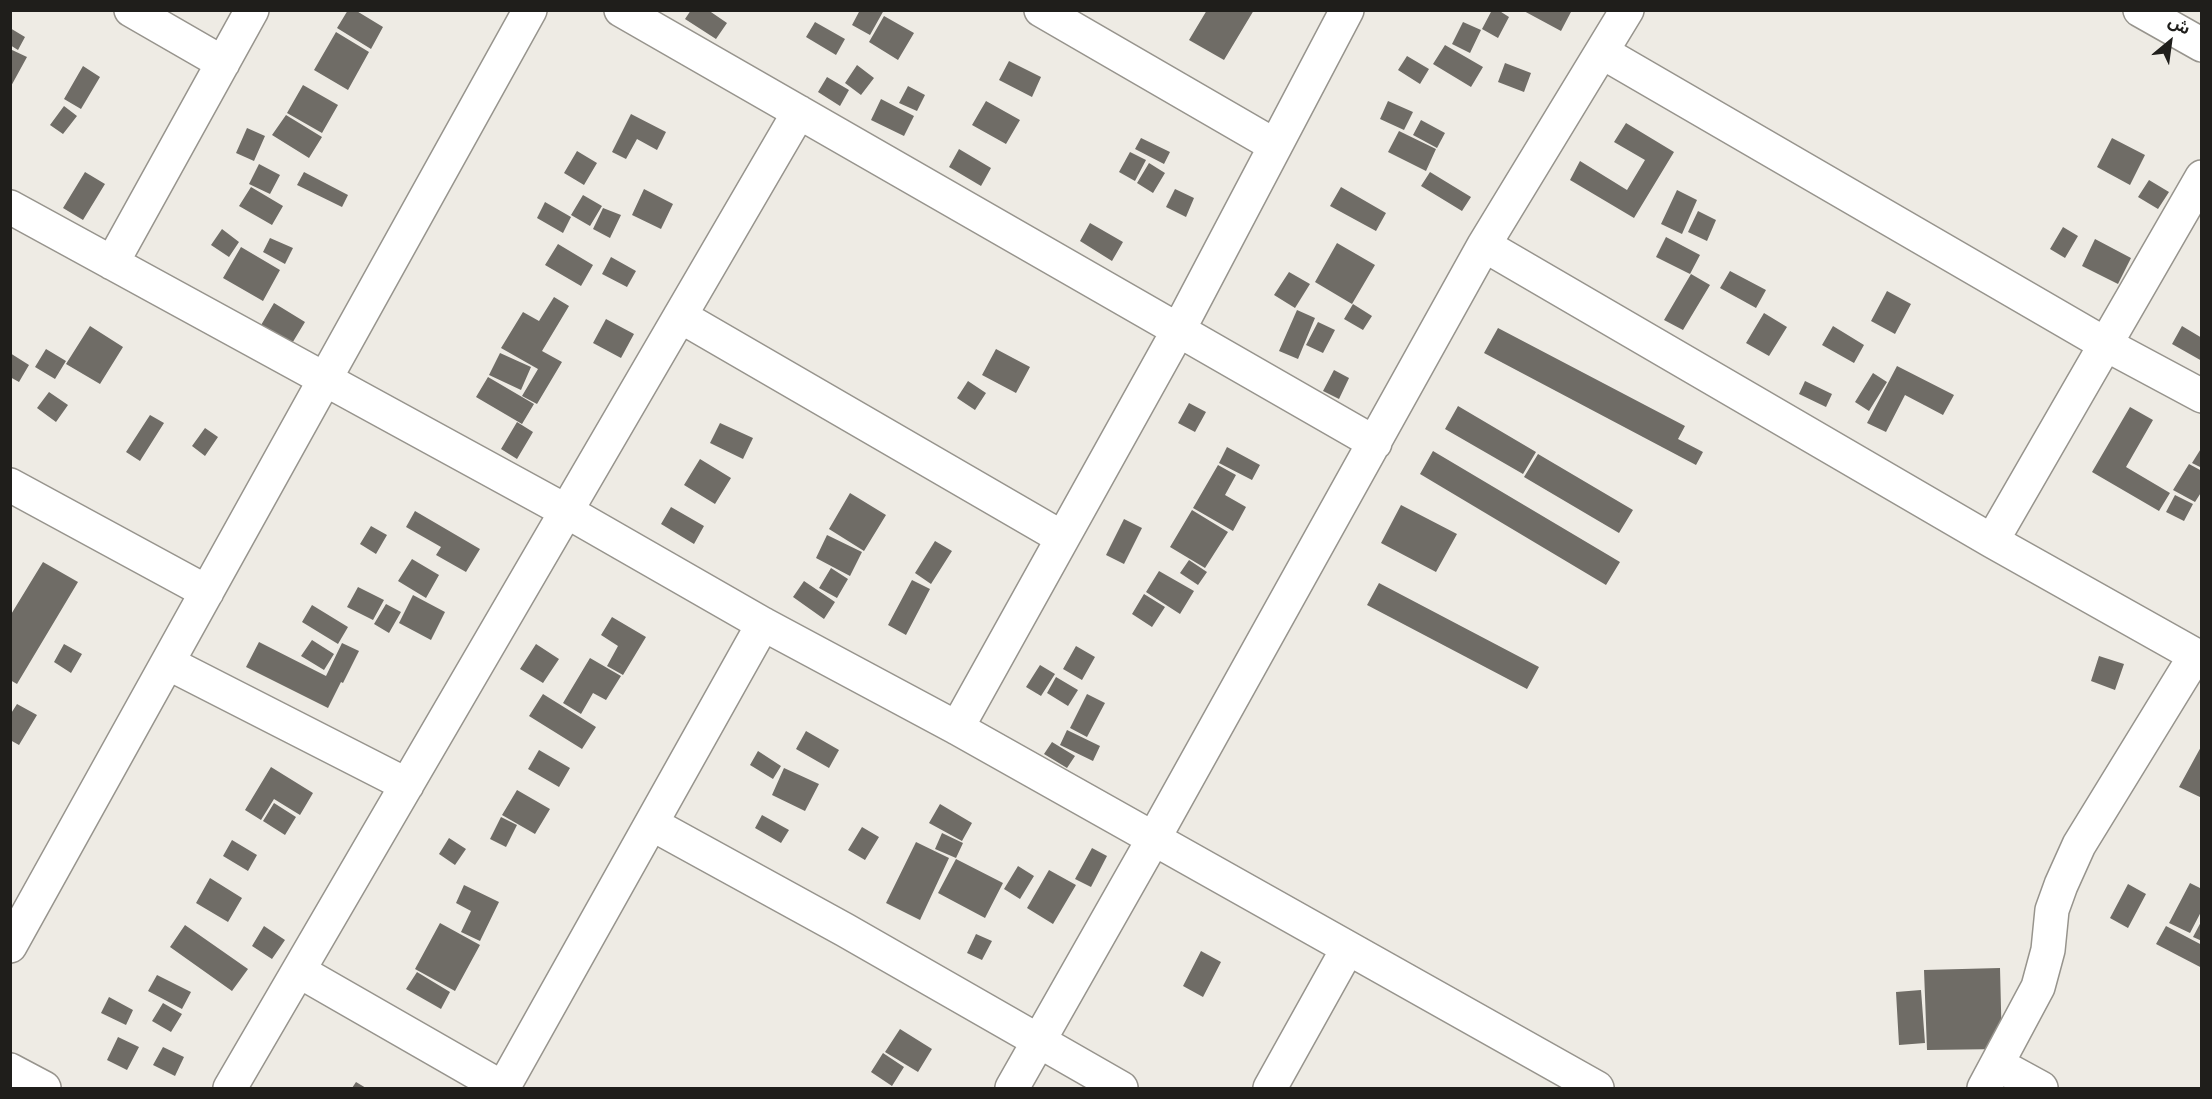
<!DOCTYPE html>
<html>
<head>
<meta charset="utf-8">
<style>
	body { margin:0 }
	#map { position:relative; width:2212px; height:1099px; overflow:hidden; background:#eeebe4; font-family:Overpass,"Noto Sans Arabic",sans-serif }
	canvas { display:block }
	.frame { position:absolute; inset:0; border:12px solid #1f1e1b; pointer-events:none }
	.north { position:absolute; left:2140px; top:12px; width:60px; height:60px; -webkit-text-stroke:4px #fff; paint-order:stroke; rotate:29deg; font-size:16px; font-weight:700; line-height:24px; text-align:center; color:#1f1e1b }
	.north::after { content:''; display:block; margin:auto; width:21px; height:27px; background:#1f1e1b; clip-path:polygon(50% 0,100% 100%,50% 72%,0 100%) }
</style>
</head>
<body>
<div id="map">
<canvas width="2212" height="1099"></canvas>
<div class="frame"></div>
<div class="north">ش</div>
</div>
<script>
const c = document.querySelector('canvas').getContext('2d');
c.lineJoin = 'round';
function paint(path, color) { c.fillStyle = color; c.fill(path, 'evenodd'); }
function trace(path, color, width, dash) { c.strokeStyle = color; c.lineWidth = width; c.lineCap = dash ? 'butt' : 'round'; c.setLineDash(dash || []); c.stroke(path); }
paint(new Path2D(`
	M348,10H355L383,27L371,49L337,28Z
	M691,10H708L727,23L716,39L685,19Z
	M860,10H884L870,35L852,25Z
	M1207,10H1254L1224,60L1189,40Z
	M1492,10H1498L1509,17L1498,38L1482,29Z
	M1522,10H1572L1561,31Z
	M884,16L914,33L898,60L869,42Z
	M815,22L845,39L836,55L806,37Z
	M1463,22L1481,30L1470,53L1452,44Z
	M10,28L25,37L18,50L10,45Z
	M336,32L369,52L348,90L314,70Z
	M1445,45L1483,67L1471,87L1433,64Z
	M10,49L27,57L10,88Z
	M1407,56L1429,69L1420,84L1398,70Z
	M1009,61L1041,77L1032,97L999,80Z
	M1505,63L1531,73L1524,92L1498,82Z
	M857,65L874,78L861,95L845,83Z
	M83,66L100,77L81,109L64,99Z
	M827,77L849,90L840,106L818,92Z
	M303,85L338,105L322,133L287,113Z
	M908,86L925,95L917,111L899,103Z
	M881,99L914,116L904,136L871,120Z
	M986,101L1020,120L1006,144L972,125Z
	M1388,101L1413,112L1404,130L1380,119Z
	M64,106L77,116L63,134L50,125Z
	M631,114L666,132L657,150L637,139L626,159L612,152Z
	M286,115L322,137L309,158L272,135Z
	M1421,120L1445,133L1437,148L1413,135Z
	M1626,123L1674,152L1634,218L1570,180L1580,161L1627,190L1645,160L1614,142Z
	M247,128L265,136L254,161L236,153Z
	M1399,131L1436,149L1426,171L1388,152Z
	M1141,138L1170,152L1164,164L1135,149Z
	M2112,138L2145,155L2130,185L2097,167Z
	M959,149L991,168L981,186L949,167Z
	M577,151L597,163L584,185L564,173Z
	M1130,152L1146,160L1135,181L1119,172Z
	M1149,163L1165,173L1153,193L1137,183Z
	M259,164L280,175L270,194L249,184Z
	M85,172L105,184L83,220L63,208Z
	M304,172L348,195L342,207L297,185Z
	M1430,172L1471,197L1462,211L1421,186Z
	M2149,180L2169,192L2158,209L2138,197Z
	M251,187L283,206L272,225L239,206Z
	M1341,187L1386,213L1376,231L1330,206Z
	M644,189L673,204L661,229L632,215Z
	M1175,189L1194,198L1186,217L1166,207Z
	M1677,190L1697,200L1682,234L1661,224Z
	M583,195L602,206L590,226L571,215Z
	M545,202L571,217L563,233L537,218Z
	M603,208L621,215L610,238L593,229Z
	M1698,211L1716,220L1707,241L1688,232Z
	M1090,223L1123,242L1112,261L1080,241Z
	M2063,227L2078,236L2065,258L2050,249Z
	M222,229L239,242L229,257L211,245Z
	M1666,237L1700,255L1690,274L1656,257Z
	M270,238L293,248L285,264L263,252Z
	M2095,239L2131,258L2118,284L2082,266Z
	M1337,243L1375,265L1352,304L1315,282Z
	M558,244L593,265L581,286L545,265Z
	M241,247L280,270L263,301L223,278Z
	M611,257L636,271L627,287L602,274Z
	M1730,271L1766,290L1756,308L1720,288Z
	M1289,272L1310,284L1295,308L1274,295Z
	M1691,274L1710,285L1683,330L1664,320Z
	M1887,291L1911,304L1895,334L1871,321Z
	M554,297L569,306L542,351L562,362L537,404L522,396L538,369L501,348L523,312L539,321Z
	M274,303L305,322L288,350L257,332Z
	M1353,304L1372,316L1363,330L1344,319Z
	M1297,310L1315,318L1298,359L1279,351Z
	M1764,313L1787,327L1769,356L1746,343Z
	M606,319L634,334L621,358L593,343Z
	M1318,322L1335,330L1323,353L1306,345Z
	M90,326L123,347L100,384L66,364Z
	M1833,326L1864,345L1854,363L1822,345Z
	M2182,326L2202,338V361L2172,344Z
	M1498,328L1685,426L1678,439L1703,452L1696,465L1484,353Z
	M46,349L66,361L55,379L35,367Z
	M996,349L1030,367L1016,393L982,375Z
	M10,353L29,365L19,382L10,377Z
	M500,353L531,367L521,390L489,375Z
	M1897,366L1954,395L1943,415L1905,395L1886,432L1867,423Z
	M1334,370L1349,378L1339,399L1323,391Z
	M1873,373L1887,382L1869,411L1855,402Z
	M488,377L534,404L522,424L476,397Z
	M968,381L986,393L975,410L957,398Z
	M1805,381L1832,394L1826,407L1799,394Z
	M49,392L68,405L56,422L37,408Z
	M1189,403L1206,412L1195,432L1178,423Z
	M1458,406L1536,452L1523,474L1445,429Z
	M2130,407L2153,420L2126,467L2170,493L2159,511L2092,472Z
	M150,415L164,423L140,461L126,452Z
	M517,422L533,432L517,459L501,449Z
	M720,423L753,438L743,459L710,443Z
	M205,428L218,437L205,456L192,446Z
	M1227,447L1260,465L1252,480L1219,463Z
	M2202,447V468L2192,463Z
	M1433,451L1620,562L1606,585L1420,474Z
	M1538,454L1633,510L1619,533L1524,477Z
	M700,459L731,478L715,504L684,485Z
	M2189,464L2202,471V491L2195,502L2173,490Z
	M1218,465L1236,475L1225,495L1246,507L1233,531L1193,508Z
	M850,493L886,515L864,551L829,529Z
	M2175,495L2193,504L2184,521L2166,512Z
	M1401,505L1457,534L1436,572L1381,543Z
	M671,507L704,526L694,544L661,524Z
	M1192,510L1228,532L1205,568L1170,547Z
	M415,511L480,549L466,572L436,555L441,547L406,527Z
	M1124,519L1142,528L1124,564L1106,555Z
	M371,526L387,535L376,554L360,544Z
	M827,535L862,552L850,576L816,558Z
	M935,541L952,551L931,584L915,573Z
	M412,559L439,575L426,598L398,581Z
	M1189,560L1207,572L1198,585L1180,573Z
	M43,562L78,582L17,684L10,680V616Z
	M831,568L848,579L837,598L819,588Z
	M1159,571L1194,591L1180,614L1146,592Z
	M912,580L930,589L906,635L888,625Z
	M804,581L835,602L824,619L793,597Z
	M1379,583L1539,667L1527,689L1367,605Z
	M358,587L384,600L373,620L347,607Z
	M1144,594L1165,607L1152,627L1132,614Z
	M413,595L445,612L431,640L399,623Z
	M386,604L401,612L389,633L374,624Z
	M312,605L348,627L338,644L302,622Z
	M612,617L646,637L623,675L607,666L618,646L601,635Z
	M312,640L334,654L324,670L301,656Z
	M259,642L326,676L342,643L359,651L343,683L341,682L328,708L246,667Z
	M64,644L82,654L71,673L54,662Z
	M536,644L559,659L543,683L520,669Z
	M1076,646L1095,657L1082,680L1063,669Z
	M2099,656L2124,664L2115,690L2091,681Z
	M590,658L621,676L606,700L593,693L581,714L563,703Z
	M1040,665L1055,674L1041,696L1026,687Z
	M1056,677L1078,690L1068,706L1047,693Z
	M543,694L596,727L582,749L529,716Z
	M1087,694L1105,703L1087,737L1070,728Z
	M17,704L37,715L19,745L10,740V715Z
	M1067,730L1100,746L1093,761L1060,745Z
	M806,731L839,750L829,768L796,749Z
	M1052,742L1075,756L1067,768L1044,754Z
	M2202,745V798L2179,787Z
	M539,750L570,768L559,787L528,769Z
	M758,751L781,766L773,779L750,765Z
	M271,767L313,793L300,815L274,799L261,820L245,810Z
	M784,768L819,784L805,811L772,795Z
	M517,790L550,809L535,834L502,815Z
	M274,803L296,817L285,835L263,821Z
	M940,804L972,823L962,841L929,823Z
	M762,815L789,830L781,843L755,828Z
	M501,817L517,825L506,847L490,839Z
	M862,827L879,837L865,860L848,850Z
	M942,833L963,843L956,858L935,849Z
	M449,838L466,849L455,865L439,854Z
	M232,840L257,855L248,871L223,856Z
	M916,842L949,858L920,920L886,903Z
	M1092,848L1107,856L1091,887L1075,879Z
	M956,859L1003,883L985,918L938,893Z
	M1018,866L1034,876L1020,899L1004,889Z
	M1049,870L1076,885L1053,924L1027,908Z
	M210,878L242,898L228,922L196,903Z
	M2190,883L2202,889V910L2190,933L2169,923Z
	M2128,884L2146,894L2128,928L2110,918Z
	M464,885L499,902L480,941L461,932L471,911L456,903Z
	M2202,920V941L2193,937Z
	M440,923L480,945L455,991L415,969Z
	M185,925L248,969L232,991L170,947Z
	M264,926L285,940L272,959L252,946Z
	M2166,926L2202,945V968L2156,944Z
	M976,934L992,941L982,960L967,953Z
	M1201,951L1221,962L1203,997L1183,986Z
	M2000,968L2002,1049L1927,1050L1924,970Z
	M417,972L450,992L441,1009L406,989Z
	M157,975L191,992L182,1009L148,991Z
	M1921,990L1925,1043L1899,1045L1896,992Z
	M109,997L133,1010L126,1025L101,1013Z
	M163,1003L182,1014L171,1032L152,1021Z
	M900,1029L932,1049L918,1072L885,1052Z
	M118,1037L139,1047L127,1070L107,1060Z
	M163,1047L184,1057L175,1076L153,1065Z
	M883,1053L904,1067L892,1086L871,1072Z
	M356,1082L366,1088H352Z`), '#6f6c66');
const street = new Path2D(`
	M131,10L223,63
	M621,10L1375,443
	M1041,10L1274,145
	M2140,10L2202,45
	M1602,52L2105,344L2202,396
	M10,207L566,511L763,624L957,728L1597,1088
	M1484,245L1992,541L2202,659
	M112,263L252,10
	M680,316L1061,537
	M10,485L207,592
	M1992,541L2202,177
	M168,663L407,785
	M957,728L1179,329L1347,10
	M652,824L845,930L1121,1088
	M10,946L530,10
	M299,971L503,1088
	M1997,1064L2041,1088
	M10,1070L44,1088
	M230,1088L799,112
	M503,1088L763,624
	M1012,1088L1154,838L1484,245L1627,10
	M1270,1088L1348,948
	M1984,1088L2038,987L2048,950L2052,910L2061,885L2079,845L2195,656`);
trace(street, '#97948d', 36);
trace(street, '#fff', 33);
</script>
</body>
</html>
